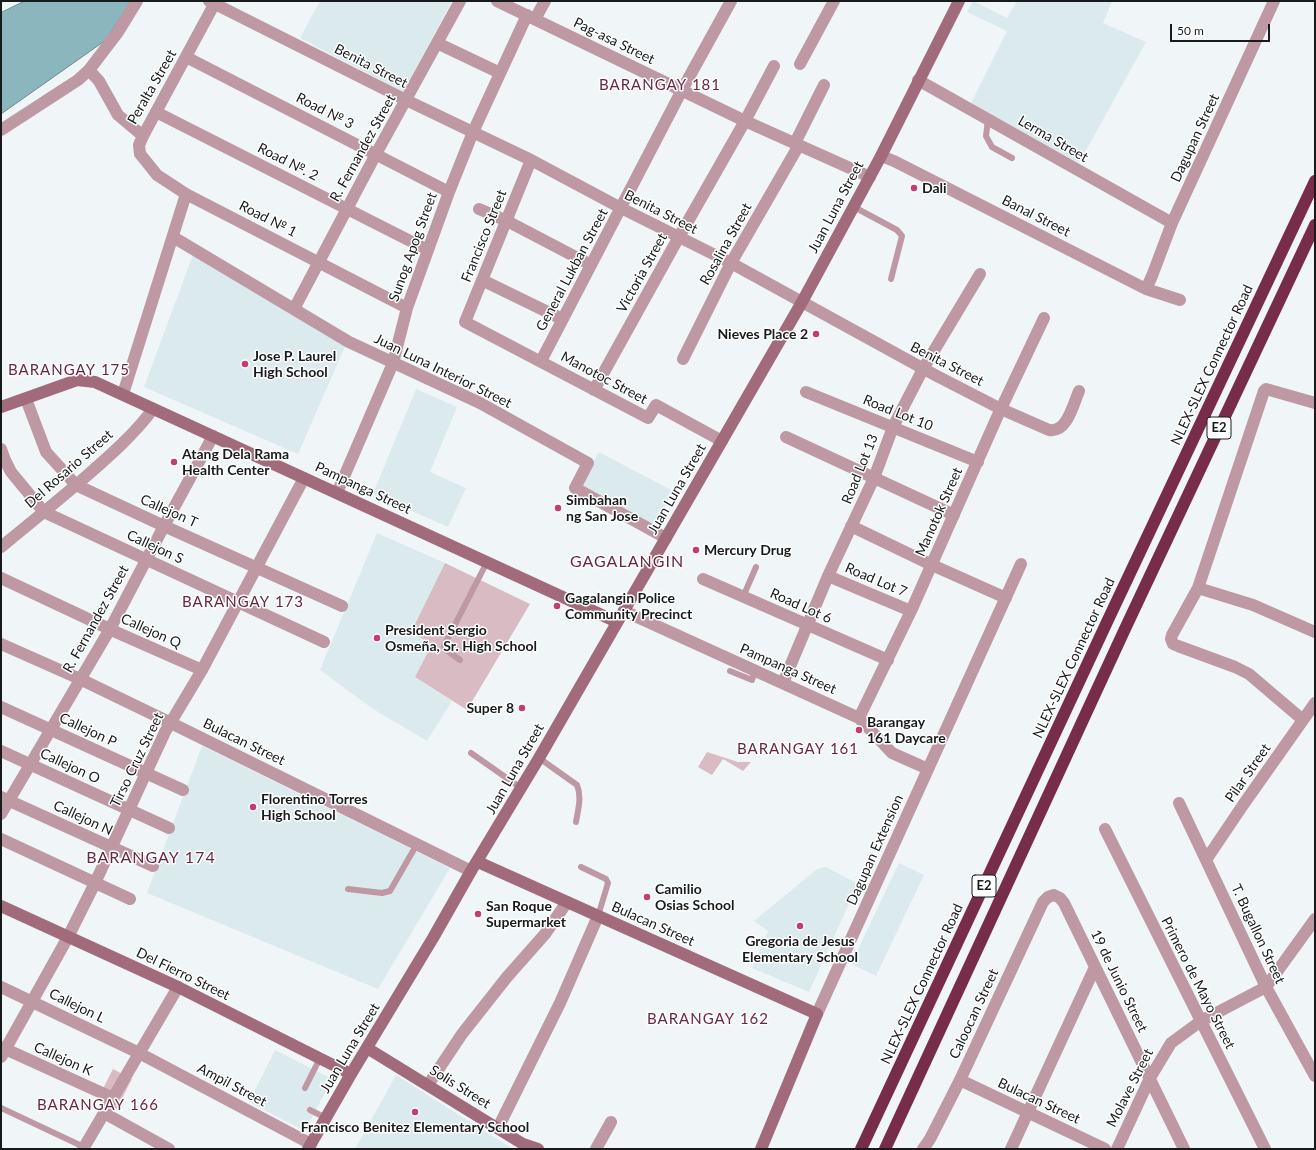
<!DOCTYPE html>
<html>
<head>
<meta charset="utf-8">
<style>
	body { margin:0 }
	#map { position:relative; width:1316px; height:1150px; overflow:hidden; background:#f0f6f7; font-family:Lato,sans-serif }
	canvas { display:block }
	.frame { position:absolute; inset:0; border:2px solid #181b1b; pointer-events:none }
	.scale { position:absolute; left:1170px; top:24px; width:100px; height:18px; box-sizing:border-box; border:2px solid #181b1b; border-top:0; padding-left:5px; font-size:12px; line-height:14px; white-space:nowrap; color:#181b1b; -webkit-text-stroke:3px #fff; paint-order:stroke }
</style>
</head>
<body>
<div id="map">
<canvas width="1316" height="1150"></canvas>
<div class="frame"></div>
<div class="scale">50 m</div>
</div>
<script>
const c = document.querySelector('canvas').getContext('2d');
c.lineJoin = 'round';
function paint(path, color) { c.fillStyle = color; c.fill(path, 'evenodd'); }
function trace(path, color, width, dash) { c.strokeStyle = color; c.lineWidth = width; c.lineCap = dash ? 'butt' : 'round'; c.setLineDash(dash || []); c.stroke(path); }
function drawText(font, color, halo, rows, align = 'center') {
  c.font = font + ' Lato,sans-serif'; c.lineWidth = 3; c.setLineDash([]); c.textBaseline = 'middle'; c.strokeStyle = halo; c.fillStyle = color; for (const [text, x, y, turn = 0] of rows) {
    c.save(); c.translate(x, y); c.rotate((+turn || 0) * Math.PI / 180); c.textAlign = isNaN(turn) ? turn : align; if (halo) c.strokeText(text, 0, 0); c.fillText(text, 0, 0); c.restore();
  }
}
paint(new Path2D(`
	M320,1H452L403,92L300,38Z
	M973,1L1007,18L1017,1H1112L1103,23L1146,42L1079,163L970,105L1007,31L967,12Z
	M194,252L347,342L298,454L144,387Z
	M416,389L457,407L430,472L466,488L448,527L373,494Z
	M599,452L673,491L654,527L580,487Z
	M377,533L445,563L411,631L432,644L415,677L452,701L427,741L373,709L320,670Z
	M202,746L450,868L378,989L147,893Z
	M899,863L924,875L876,976L851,964Z
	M826,867L858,884L809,992L752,968L768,931L754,921L817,869Z
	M275,1050L332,1079L305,1131L249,1102Z
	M396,1075L513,1149H355Z`), '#dbeaed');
paint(new Path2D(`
	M445,563L530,604L467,710L415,677L432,644L411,632Z
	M707,752L738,762H751L743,771L723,759L712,775L698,767Z
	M113,1069L132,1079L116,1110L97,1100Z`), '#d8bbc3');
const water = new Path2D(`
	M25,1H131L106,40L1,114V13Z`);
paint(water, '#8bb6be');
trace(water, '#68888d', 1);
trace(new Path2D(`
	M988,119L986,136L992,147L1012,158
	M854,207L897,230L902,236L891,279
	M743,597L756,567
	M460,660L445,649L444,646L487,562
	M730,671L752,680L755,671
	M471,753L521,788
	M539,758L577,785C582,797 578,810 576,822
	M581,867L606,879L608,883L598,916
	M348,889L382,893L390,891L417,844
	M305,1088L320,1058
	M1,1108L84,1147
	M310,1110L326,1118`), '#be98a3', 6);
trace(new Path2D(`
	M209,1L406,100L531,160L621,208L731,263L935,375L1001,409L1049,430C1067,433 1073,405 1079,391
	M216,1L143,136L139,145L140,154L145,160L157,175L186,194L407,308
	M497,1L745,121L870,177
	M535,19L545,1
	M437,43L500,73
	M186,57L449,192
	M800,64L834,1
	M89,70L99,81L118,115L143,136
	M918,80L1172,223
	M156,112L428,250
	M1,130L78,80L89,70L118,32L137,1
	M795,143L824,85
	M881,156L894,161L1146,289L1180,300
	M531,160L465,322L648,418L656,405L722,441
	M479,209L507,221L591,265
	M173,237L349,342L480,403L588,463L575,488L666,538
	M482,280L562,319
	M1146,289L1152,276L1172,223L1274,1
	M294,309L376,154L460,1
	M683,359L731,263L799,145
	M541,361L682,90L731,1
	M594,390L675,244L745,121L774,66
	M806,392L978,462
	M123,394L186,194
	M26,399L46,452L76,485L164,526L342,606
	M786,437L954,515
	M1,449L5,460L11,472L44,512L324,642
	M337,493L393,363L407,308L449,192L473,132L527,15
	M851,526L932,565L1006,598
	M1,547C28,525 55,503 82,480C107,458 133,436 153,409
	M828,576L911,611
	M1,578L118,633L202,670
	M703,579L888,660
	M1198,588L1253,605L1315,632
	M624,611L859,718L892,753L928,769
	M1,644L80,679L171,723L471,871
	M783,683L828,576L874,478L893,427L923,369L980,274
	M1,707L183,790
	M859,718L911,611L998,415L1044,318
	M1303,720L1249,674L1235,667L1178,646L1173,644L1171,639L1172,635L1198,588L1264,391L1266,389L1315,403
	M1,751L169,828
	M1,797L153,866
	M1179,803L1266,987L1315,1076
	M1,814L110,629L164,526L213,436
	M1105,829L1265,1149
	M1,839L130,899
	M1206,860L1243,805L1315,703
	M1,987L139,1053L311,1144
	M817,1014L1021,564
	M1,1047L113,1098
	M1,1057L68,937L95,883L165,732L202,670L304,478
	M960,1080L1105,1149
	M428,1085L462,1034L507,977L545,934L567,902
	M104,1113L169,1149
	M498,1128L560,1003L598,916
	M83,1149L178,987
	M596,1149L611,1122
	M923,1149L930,1139L960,1080L1043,902L1048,897L1054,895L1060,898L1064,903L1184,1149
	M1011,1149L1095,967
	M1117,1149L1150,1078L1171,1043L1201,1021L1266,987L1315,919`), '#be98a3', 12);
trace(new Path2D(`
	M1,407L77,380L95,382L617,622
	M478,862L817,1014L761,1149
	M1,906L178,987L351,1074
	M367,1048L523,1144L538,1149
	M308,1149L351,1074L433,938L471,871L539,758L802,302L881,156L959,1`), '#a16b7b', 12);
trace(new Path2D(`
	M861,1149L1107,622L1315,181
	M885,1149L1124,631L1315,225`), '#772d49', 12);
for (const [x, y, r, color] of [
	[914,188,4,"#c53b73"],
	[816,334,4,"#c53b73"],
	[245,364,4,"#c53b73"],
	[174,462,4,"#c53b73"],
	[558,508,4,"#c53b73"],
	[696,550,4,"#c53b73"],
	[557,606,4,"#c53b73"],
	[377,638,4,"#c53b73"],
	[522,708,4,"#c53b73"],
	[859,730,4,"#c53b73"],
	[253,807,4,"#c53b73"],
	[647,897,4,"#c53b73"],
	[478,914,4,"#c53b73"],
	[800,926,4,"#c53b73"],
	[415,1112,4,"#c53b73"]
]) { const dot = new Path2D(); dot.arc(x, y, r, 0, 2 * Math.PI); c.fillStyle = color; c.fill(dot); trace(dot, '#fff', 1.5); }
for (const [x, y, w] of [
	[1219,428,24],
	[984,886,24]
]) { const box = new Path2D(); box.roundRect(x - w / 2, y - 11, w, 22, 3); c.fillStyle = '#fff'; c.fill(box); trace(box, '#181b1b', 1); }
drawText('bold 13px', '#181b1b', null, [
	["E2",1219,428],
	["E2",984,886]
]);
drawText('14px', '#181b1b', '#fff', [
	["Pag-asa Street",614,41,26],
	["Benita Street",371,66,27],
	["Peralta Street",152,87,-60],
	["Road № 3",325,111,27],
	["Dagupan Street",1195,138,-65],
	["Lerma Street",1053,139,30],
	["R. Fernandez Street",363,148,-61],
	["Road №. 2",288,162,27],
	["Juan Luna Street",836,207,-62],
	["Benita Street",661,212,27],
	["Banal Street",1036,216,27],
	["Road № 1",268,219,27],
	["Francisco Street",484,236,-68],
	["Rosalina Street",726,244,-61],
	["Sunog Apog Street",413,247,-70],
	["General Lukban Street",572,270,-62],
	["Victoria Street",642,273,-61],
	["Benita Street",947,364,27],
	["NLEX-SLEX Connector Road",1212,365,-65],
	["Juan Luna Interior Street",443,371,26],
	["Manotoc Street",604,378,28],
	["Road Lot 10",898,413,22],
	["Del Rosario Street",69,469,-41],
	["Road Lot 13",860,469,-68],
	["Pampanga Street",363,488,25],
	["Juan Luna Street",677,489,-60],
	["Callejon T",169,511,24],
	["Manotok Street",939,512,-66],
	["Callejon S",155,547,25],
	["Road Lot 7",876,580,23],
	["Road Lot 6",801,606,24],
	["R. Fernandez Street",96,619,-61],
	["Callejon Q",151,631,24],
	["NLEX-SLEX Connector Road",1074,658,-65],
	["Pampanga Street",788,669,24],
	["Callejon P",88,730,25],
	["Bulacan Street",244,742,26],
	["Tirso Cruz Street",137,760,-64],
	["Callejon O",70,766,25],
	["Juan Luna Street",515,769,-60],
	["Pilar Street",1248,773,-55],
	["Callejon N",83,818,25],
	["Dagupan Extension",875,850,-66],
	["Bulacan Street",653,924,24],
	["T. Bugallon Street",1258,934,65],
	["Del Fierro Street",183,974,26],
	["19 de Junio Street",1119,981,64],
	["Primero de Mayo Street",1198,983,63],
	["NLEX-SLEX Connector Road",922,984,-65],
	["Callejon L",77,1006,26],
	["Caloocan Street",974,1014,-65],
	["Juan Luna Street",350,1048,-59],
	["Callejon K",63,1059,24],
	["Ampil Street",232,1085,28],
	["Solis Street",460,1087,32],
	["Molave Street",1130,1088,-63],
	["Bulacan Street",1039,1101,25]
]);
drawText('bold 14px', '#181b1b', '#fff', [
	["Dali",922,188],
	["Nieves Place 2",808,334,"right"],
	["Jose P. Laurel",253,356],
	["High School",253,372],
	["Atang Dela Rama",182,454],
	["Health Center",182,470],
	["Simbahan",566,500],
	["ng San Jose",566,516],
	["Mercury Drug",704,550],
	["Gagalangin Police",565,598],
	["Community Precinct",565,614],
	["President Sergio",385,630],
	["Osmeña, Sr. High School",385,646],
	["Super 8",514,708,"right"],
	["Barangay",867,722],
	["161 Daycare",867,738],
	["Florentino Torres",261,799],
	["High School",261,815],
	["Camilio",655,889],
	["Osias School",655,905],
	["San Roque",486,906],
	["Supermarket",486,922],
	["Gregoria de Jesus",800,941,"center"],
	["Elementary School",800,957,"center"],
	["Francisco Benitez Elementary School",415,1127,"center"]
], 'left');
c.letterSpacing = '1px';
drawText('15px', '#69263f', '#fff', [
	["BARANGAY 181",660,85],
	["BARANGAY 175",69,370],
	["BARANGAY 173",243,602],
	["BARANGAY 161",798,749],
	["BARANGAY 162",708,1019],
	["BARANGAY 166",98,1105]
]);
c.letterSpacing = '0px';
c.letterSpacing = '1px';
drawText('16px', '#69263f', '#fff', [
	["GAGALANGIN",627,562],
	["BARANGAY 174",151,858]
]);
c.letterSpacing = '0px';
</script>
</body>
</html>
